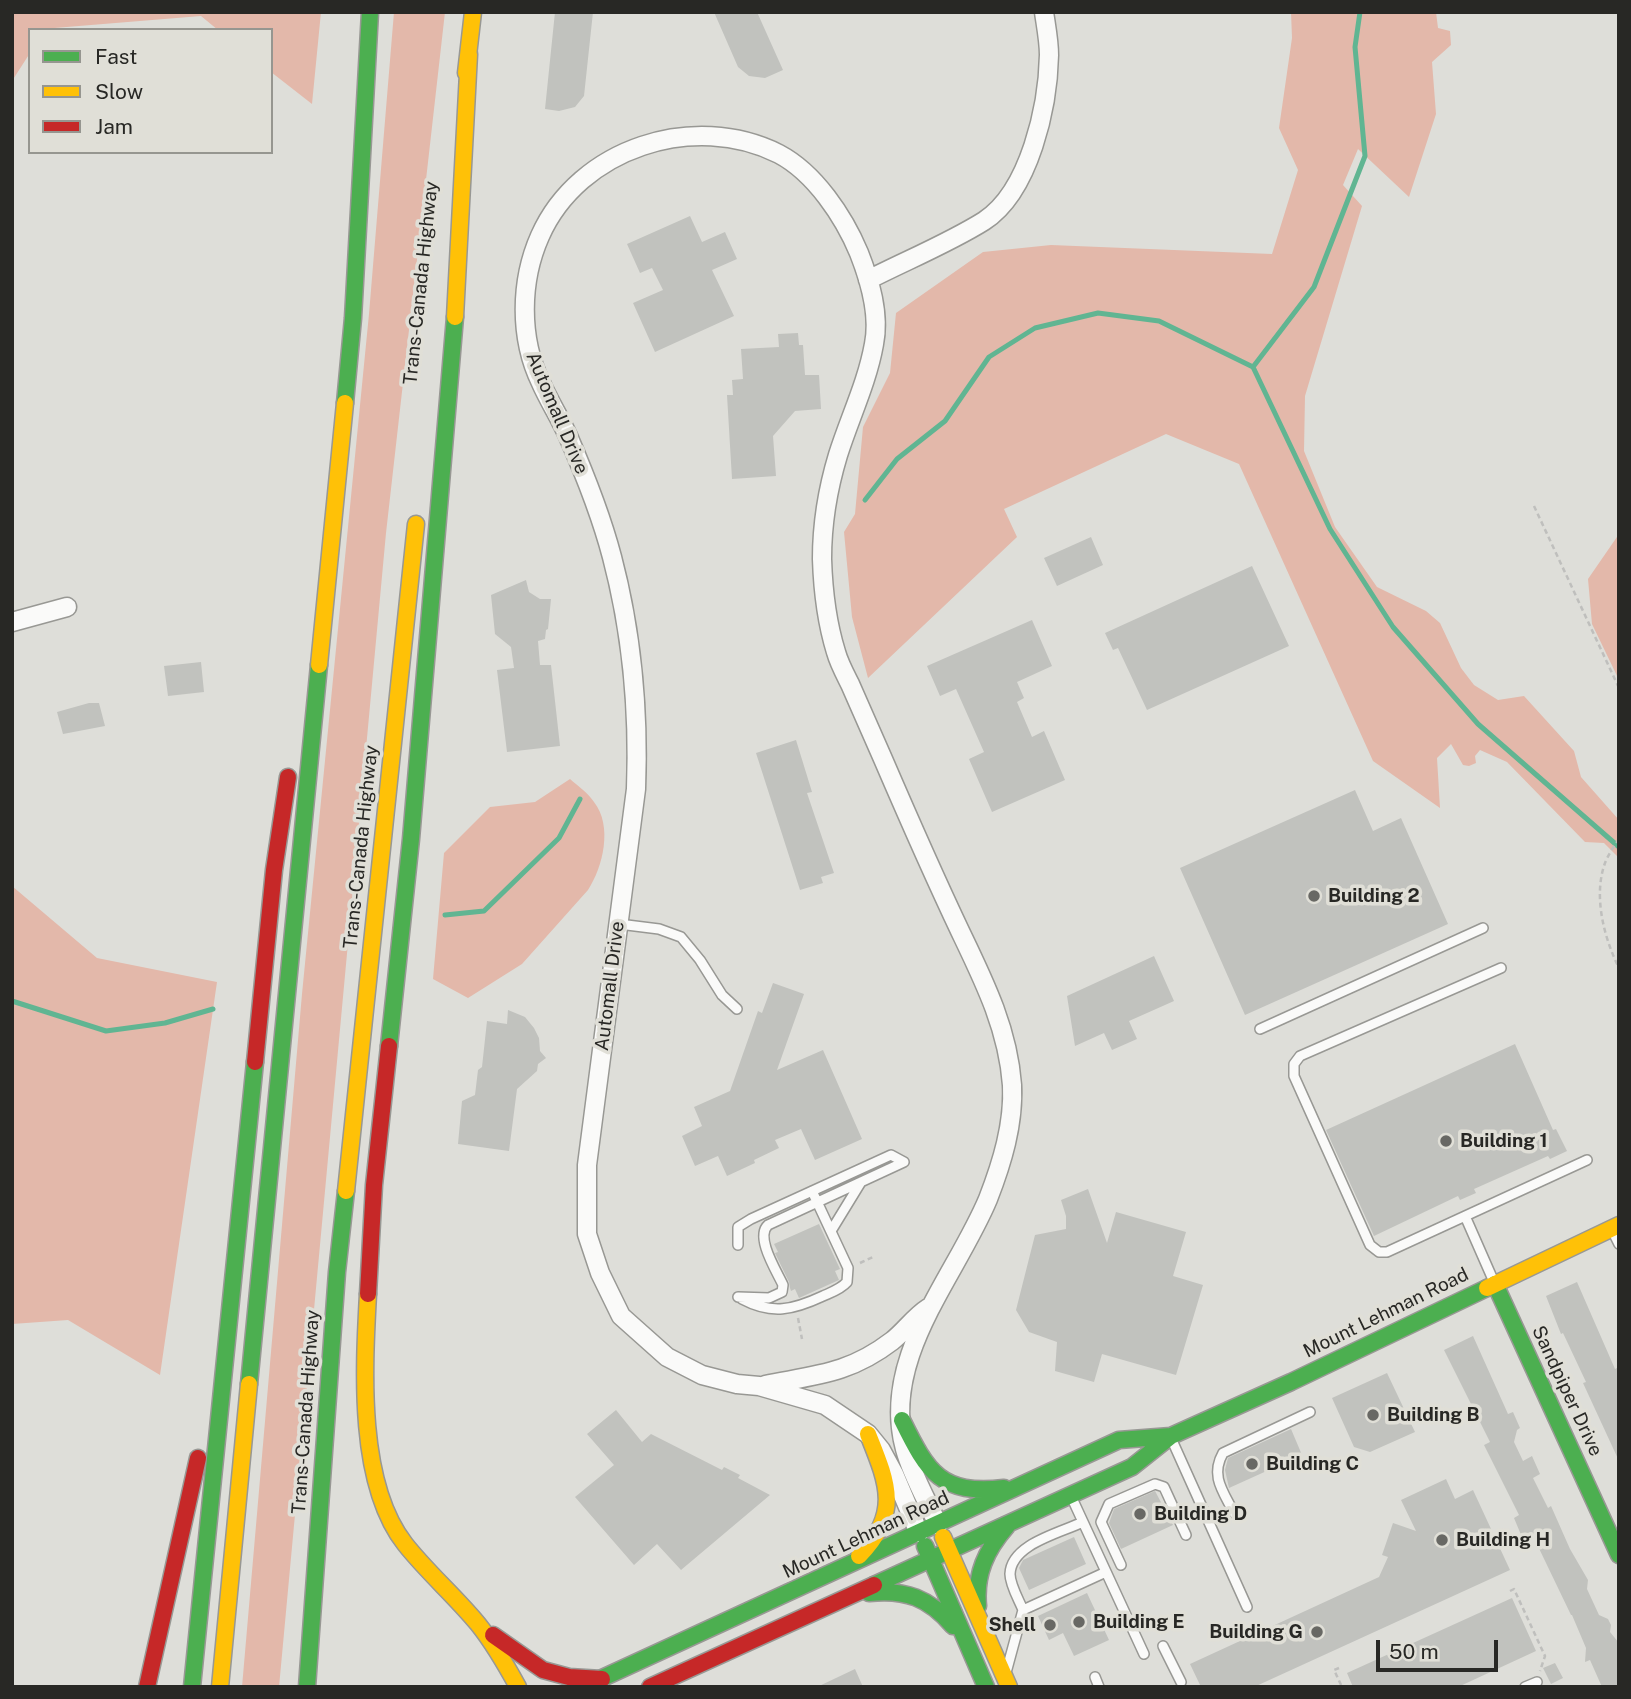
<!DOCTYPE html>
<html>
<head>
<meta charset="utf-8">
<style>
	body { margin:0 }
	#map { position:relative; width:1631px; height:1699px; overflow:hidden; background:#deded9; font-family:"Public Sans",sans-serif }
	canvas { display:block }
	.frame { position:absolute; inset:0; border:14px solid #282825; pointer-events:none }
	.legend { position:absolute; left:28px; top:28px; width:245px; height:126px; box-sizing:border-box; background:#e0dfd7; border:2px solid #969690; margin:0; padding:9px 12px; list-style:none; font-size:21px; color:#282825 }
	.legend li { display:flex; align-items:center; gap:14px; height:35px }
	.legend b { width:35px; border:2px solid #969690 }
	.scale { position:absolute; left:1376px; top:1640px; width:122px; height:32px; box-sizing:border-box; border:4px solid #282825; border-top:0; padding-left:9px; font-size:21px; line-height:24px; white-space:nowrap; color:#282825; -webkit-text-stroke:5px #e0dfd7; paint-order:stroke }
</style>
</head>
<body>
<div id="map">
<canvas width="1631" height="1699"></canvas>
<div class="frame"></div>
<ul class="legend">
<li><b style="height:9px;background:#4caf50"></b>Fast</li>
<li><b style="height:9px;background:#ffc107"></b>Slow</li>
<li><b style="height:9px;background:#c62828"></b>Jam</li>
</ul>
<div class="scale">50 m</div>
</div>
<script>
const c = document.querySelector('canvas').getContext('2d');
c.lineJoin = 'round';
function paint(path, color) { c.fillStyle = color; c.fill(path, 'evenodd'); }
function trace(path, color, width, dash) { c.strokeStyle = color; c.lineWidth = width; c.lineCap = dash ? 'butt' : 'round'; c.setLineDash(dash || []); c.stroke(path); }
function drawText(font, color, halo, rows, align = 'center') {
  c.font = font + ' "Public Sans",sans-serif'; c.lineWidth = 7; c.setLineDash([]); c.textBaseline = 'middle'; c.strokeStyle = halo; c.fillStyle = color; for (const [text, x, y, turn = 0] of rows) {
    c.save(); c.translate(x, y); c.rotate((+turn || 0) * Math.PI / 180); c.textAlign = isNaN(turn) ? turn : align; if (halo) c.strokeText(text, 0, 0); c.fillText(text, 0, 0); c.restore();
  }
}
paint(new Path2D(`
	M12,12H321L312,104L271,72V30H218L201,16L30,30V53L12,81Z
	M394,12H445L386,533L279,1687H242L302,994L369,314Z
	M1291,12H1436L1438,28L1450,31L1451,45L1432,62L1436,114L1409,197L1358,149L1343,185L1362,206L1305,396L1304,451L1335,527L1377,587L1426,611L1440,623L1461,668L1474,685L1498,700L1524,696L1574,751L1581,777L1619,820V858L1604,843L1585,842L1507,762L1480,750L1475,756L1476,763L1469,766L1463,765L1451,744L1437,758L1440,808L1373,761L1239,464L1166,434L1004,509L1017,537L868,678L852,617L844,532L855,514L863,427L890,373L896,313L983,252L1051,245L1272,254L1298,170L1279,128L1292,38Z
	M1619,534V680L1592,624L1588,579Z
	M570,779C578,786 588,793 594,802C613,826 603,867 588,890L522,964L468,998L433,979L444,853L490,807L535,802Z
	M12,886L97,958L217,982L160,1375L68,1320L12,1324Z`), '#e3b8aa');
trace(new Path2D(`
	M1253,367L1314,287L1365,156L1355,47L1360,12
	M865,500L897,459L945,421L989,357L1035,328L1098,313L1159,321L1253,367L1330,529L1393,627L1478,724L1619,847
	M445,915L484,911L559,838L580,799
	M12,1001L106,1031L165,1023L213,1009`), '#60b592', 5);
paint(new Path2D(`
	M555,12H593L584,96L575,107L559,111L545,109Z
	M714,12H757L783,70L765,78L749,76L738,67Z
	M690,216L702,242L725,232L737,259L712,270L734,316L655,352L633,303L663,290L652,268L640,273L627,244Z
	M798,333L799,345H803L805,375H819L821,409L795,411L773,436L776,476L732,479L727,395H733L732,380L743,379L741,349L779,347L778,334Z
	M1091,537L1103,565L1057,586L1044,558Z
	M1252,566L1289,646L1147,710L1118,648L1113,650L1105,633Z
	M526,580L529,592L540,599H551L548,629L546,630L545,639L538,641L540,665H551L560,746L507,752L497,670L514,668L511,647L495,634L491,595Z
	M1032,620L1052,666L1017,682L1024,698L1017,702L1032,737L1044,731L1065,780L992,812L969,759L984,752L956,689L940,696L927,666Z
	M201,662L204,692L168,696L164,666Z
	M89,703H99L105,726L63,734L57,712Z
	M796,740L812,792L807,793L834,873L821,877L823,883L800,890L756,753Z
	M1355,790L1373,831L1401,818L1448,924L1245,1015L1180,868Z
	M1154,956L1174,1001L1129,1021L1137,1039L1112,1050L1104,1033L1075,1046L1067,996Z
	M773,983L804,994L777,1070L823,1050L862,1139L815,1160L801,1129L775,1140L779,1148L754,1160L755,1163L727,1176L718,1156L695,1166L682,1136L702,1126L694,1107L730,1091L758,1011L762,1013Z
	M508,1010L525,1017L534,1028L539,1038L540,1051L546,1058L538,1064L537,1071L517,1089L509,1151L458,1144L462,1101L475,1095L478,1070L482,1067L487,1021L507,1024Z
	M1515,1044L1553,1130L1556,1129L1567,1151L1550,1159L1548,1156L1474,1189L1476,1193L1460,1200L1458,1196L1374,1236L1326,1130Z
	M1088,1189L1107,1243L1116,1212L1186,1232L1173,1276L1203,1285L1176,1375L1102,1354L1094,1382L1055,1371L1057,1342L1029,1332L1016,1310L1035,1235L1066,1229V1216L1061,1200Z
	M819,1224L840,1269L835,1271L839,1280L799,1298L795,1289L791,1291L790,1288L789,1282L775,1253L778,1252L774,1244Z
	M1577,1282L1615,1369L1619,1367V1461L1583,1383L1586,1382L1563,1333L1561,1334L1546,1296Z
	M1473,1336L1508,1414L1513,1412L1520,1428L1517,1430L1514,1442L1523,1461L1532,1456L1540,1474L1533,1478L1548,1508L1551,1506L1570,1549L1588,1580L1587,1589L1599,1615L1608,1619L1611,1625L1610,1632L1619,1643V1687H1602L1590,1660L1585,1662L1586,1648L1572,1615H1571L1534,1538L1524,1542L1514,1518L1519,1515L1484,1445L1490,1442L1444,1350Z
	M1387,1373L1415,1432L1370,1452L1354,1447L1332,1398Z
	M616,1410L642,1442L651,1434L722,1470L724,1467L740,1475L738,1478L770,1495L681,1570L657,1544L634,1565L575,1497L614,1465L587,1434Z
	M1291,1429L1302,1455L1229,1488L1225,1470L1228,1458Z
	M1446,1479L1455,1499L1473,1490L1510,1570L1254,1687H1201L1190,1664L1379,1577L1388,1557L1382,1555L1393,1523L1416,1531L1401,1500Z
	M1155,1491L1173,1525L1121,1549L1109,1523L1114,1509Z
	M1074,1537L1086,1564L1029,1590L1019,1568L1023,1560Z
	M1087,1593L1109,1640L1074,1656L1063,1633L1049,1640L1038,1616Z
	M1512,1598L1536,1651L1458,1687H1353L1347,1673Z
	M1555,1663L1563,1678L1551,1684L1543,1668Z
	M855,1669L863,1687H817Z`), '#c1c2be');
const lane = new Path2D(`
	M619,924L659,929L681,937L700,960L722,995L737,1009
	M1501,968L1300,1056L1294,1064V1076L1370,1245L1379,1252H1387L1587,1160
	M1260,1029L1483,928
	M1465,1216L1494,1282
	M1612,1230L1619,1244
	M831,1231L861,1182
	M738,1245V1227L751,1219L891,1155L904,1162
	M738,1297L769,1298L782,1292L783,1285C776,1270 755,1237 768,1225L904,1162
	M742,1299C772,1315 793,1310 823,1296C832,1292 841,1289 847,1282L848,1268L812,1191
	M1171,1438L1247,1607
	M1071,1496L1144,1654
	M1234,1513C1223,1491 1210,1476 1223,1453L1310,1412
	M1083,1522C1060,1533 1011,1544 1010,1574C1010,1585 1019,1600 1023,1610L1106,1572
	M1121,1565L1101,1522L1109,1504L1155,1484L1164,1487L1186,1535
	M1163,1646L1181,1682
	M1007,1669L1023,1610
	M1095,1677L1099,1687
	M1525,1687L1537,1682`);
const street = new Path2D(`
	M868,280C905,261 949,243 984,221C1030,191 1048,106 1049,55C1049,41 1046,26 1044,12
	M12,622L67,607
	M765,1385C815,1375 849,1374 892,1341C905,1331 914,1317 928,1308
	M919,1533L894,1474L881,1450L868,1434L825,1405L759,1386L737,1384L702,1375L667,1357L621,1316L600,1273L587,1234V1165L636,789C639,711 632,633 612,557C601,515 585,475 568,436C560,418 549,401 541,383C519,338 520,281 540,236C579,148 694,111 779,154C815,173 844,217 859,253C870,281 880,314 874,344C867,383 850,417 838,455C828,488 822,525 822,559C823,590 827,623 836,652C839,663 845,674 850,684C861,709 872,734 883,759C908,817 933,874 960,931C984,981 1008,1029 1012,1085C1014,1124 1002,1163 988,1199C955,1278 880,1358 905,1449C912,1475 927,1500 938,1525`);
const fast = new Path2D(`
	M345,403L353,318L370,12
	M389,1046L411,839L455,317
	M1495,1284L1619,1555
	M249,1384L319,665
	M902,1420C928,1473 941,1495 1004,1488
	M925,1546L986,1687
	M874,1585L1132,1467L1171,1436L1291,1382L1487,1288
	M869,1593C906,1589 929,1598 953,1626
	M978,1606C975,1574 986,1550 1007,1526
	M585,1686L1119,1440L1171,1436
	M192,1687L255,1062
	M307,1687L337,1272L346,1191`);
const slow = new Path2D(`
	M466,73L473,12
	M455,317L469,54
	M319,665L345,403
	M346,1191L416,524
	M1487,1288L1619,1225
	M368,1294C364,1368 357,1483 405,1544C427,1572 455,1596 478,1624C494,1644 506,1665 518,1687
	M943,1537L1009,1687
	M859,1556C901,1513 888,1484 868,1434
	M220,1687L249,1384`);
const jam = new Path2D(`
	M255,1062L274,870L288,777
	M368,1294L374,1185L389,1046
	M493,1635L543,1670L569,1677L602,1679
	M147,1687L198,1458
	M650,1687L874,1585`);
trace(lane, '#989894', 12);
trace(street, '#989894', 21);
trace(fast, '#989894', 19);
trace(slow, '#989894', 19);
trace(jam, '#989894', 19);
trace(new Path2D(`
	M1534,506L1619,688
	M1619,839C1614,846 1608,855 1605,863C1593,896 1604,938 1619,968
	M860,1263L875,1256
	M798,1318L802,1339
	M1510,1591L1514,1589L1545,1656L1540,1671
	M1339,1668L1334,1670L1342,1687`), '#bfbfbd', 2.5, [5, 3.5]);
trace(lane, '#fafaf9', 9);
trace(street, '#fafaf9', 18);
trace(fast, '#4caf50', 16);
trace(slow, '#ffc107', 16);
trace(jam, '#c62828', 16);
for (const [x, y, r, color] of [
	[1314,896,7,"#686864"],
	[1446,1141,7,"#686864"],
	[1373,1415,7,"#686864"],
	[1252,1464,7,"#686864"],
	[1140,1514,7,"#686864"],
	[1442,1540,7,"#686864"],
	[1079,1622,7,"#686864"],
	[1050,1625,7,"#686864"],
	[1317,1632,7,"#686864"]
]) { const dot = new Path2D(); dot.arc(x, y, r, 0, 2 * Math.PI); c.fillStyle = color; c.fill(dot); trace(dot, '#e0dfd7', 2.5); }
drawText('19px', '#282825', '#e0dfd7', [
	["Trans-Canada Highway",421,283,-84],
	["Automall Drive",557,413,67],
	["Trans-Canada Highway",361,847,-84],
	["Automall Drive",610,986,-83],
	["Mount Lehman Road",1386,1313,-26],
	["Sandpiper Drive",1567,1391,65],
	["Trans-Canada Highway",306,1412,-86],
	["Mount Lehman Road",866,1535,-25]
]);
drawText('bold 19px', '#282825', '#e0dfd7', [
	["Building 2",1328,896],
	["Building 1",1460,1141],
	["Building B",1387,1415],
	["Building C",1266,1464],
	["Building D",1154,1514],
	["Building H",1456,1540],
	["Building E",1093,1622],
	["Shell",1036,1625,"right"],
	["Building G",1303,1632,"right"]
], 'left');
</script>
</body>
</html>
